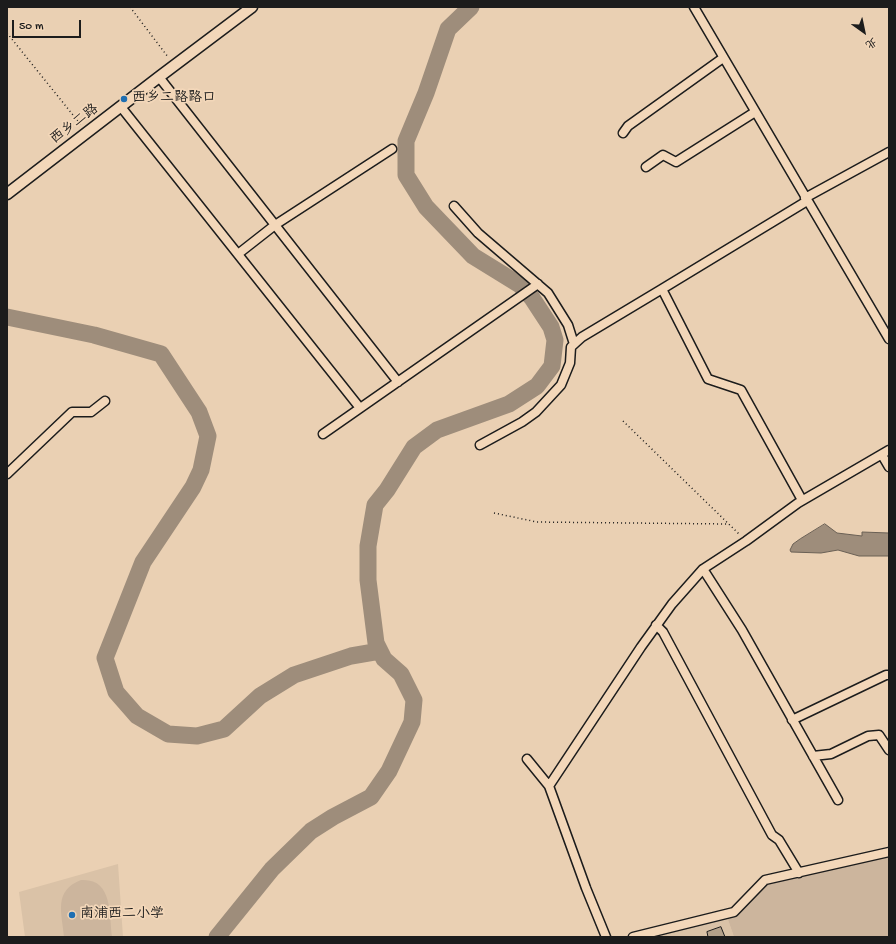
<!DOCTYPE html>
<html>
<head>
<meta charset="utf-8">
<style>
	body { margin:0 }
	#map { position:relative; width:896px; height:944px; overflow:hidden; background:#ead0b3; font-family:"Gochi Hand","LXGW WenKai TC",sans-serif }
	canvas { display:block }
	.frame { position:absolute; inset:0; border:8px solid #1c1c1c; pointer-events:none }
	.north { position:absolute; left:844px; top:12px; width:40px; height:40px; -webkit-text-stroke:3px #f3d7b9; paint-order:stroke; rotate:147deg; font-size:11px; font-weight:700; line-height:16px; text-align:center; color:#1c1c1c }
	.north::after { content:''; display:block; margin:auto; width:14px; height:18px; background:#1c1c1c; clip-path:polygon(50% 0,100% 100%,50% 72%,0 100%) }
	.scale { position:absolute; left:12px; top:20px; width:69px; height:18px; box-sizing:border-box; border:2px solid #1c1c1c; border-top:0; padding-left:5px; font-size:12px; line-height:14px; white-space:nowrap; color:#1c1c1c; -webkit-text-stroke:3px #f3d7b9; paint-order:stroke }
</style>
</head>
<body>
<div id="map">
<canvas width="896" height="944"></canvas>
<div class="frame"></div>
<div class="north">北</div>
<div class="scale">50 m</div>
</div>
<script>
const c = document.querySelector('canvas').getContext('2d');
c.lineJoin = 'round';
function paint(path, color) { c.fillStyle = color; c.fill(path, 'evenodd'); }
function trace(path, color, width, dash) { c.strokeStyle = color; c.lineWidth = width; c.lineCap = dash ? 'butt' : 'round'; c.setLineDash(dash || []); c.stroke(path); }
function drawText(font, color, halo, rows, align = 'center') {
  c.font = font + ' "Gochi Hand","LXGW WenKai TC",sans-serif'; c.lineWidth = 3.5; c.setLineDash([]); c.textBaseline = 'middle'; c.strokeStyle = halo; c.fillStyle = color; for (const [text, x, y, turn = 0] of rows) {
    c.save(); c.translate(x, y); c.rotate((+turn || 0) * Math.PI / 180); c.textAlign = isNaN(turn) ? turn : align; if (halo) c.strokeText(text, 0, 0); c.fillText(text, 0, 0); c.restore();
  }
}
paint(new Path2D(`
	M118,864L123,937H25L19,892Z
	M726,914L734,937H633Z`), '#dac2a7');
paint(new Path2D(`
	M889,852V937H734L726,914L765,880Z
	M81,880C113,878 109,914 112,937H64C62,913 53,891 81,880Z`), '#ccb59d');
const water = new Path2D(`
	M825,524L837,533L862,536V532L889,533V556H859L838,550L821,553L791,552L790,550L793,544L800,539Z`);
paint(water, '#9e8d7b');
trace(water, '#6a6055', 1);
trace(new Path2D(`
	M7,317L94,335L161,354L199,412L208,436L201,470L193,487L143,562L105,658L116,692L137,716L168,734L197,736L224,729L260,696L294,675L351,656L380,651
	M217,937L272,869L311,831L333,817L371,797L389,771L412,722L414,700L401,674L384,659L376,643L368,580V546L375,505L387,490L414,447L437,430L509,404L537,386L552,366L555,340L551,327L532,298L520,285L473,256L426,207L406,175V141L426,93L448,29L471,7`), '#9e8d7b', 17);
const building = new Path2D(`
	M721,927L725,937H708L707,932Z`);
paint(building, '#b4a18b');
trace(building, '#1c1c1c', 1);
const minor = new Path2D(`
	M694,7L889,339
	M159,77L398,382
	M121,107L360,408
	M623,133L628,126L723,58
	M646,167L663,155L676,162L755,112
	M805,198L889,152
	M454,206L478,233L548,293L568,325L574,344
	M238,254L275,225L392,149
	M323,434L538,284
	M480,445L522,422L536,412L561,385L570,363L571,347L582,337L662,289
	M882,455L889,467
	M7,474L72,412H91L105,401
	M802,500L741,390L708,379L662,289L807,201
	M703,569L742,630L838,800
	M656,625L663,632L772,835L779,840L799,873
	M792,720L886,675H889
	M813,756L831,754L868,736L879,735L889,750
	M527,759L549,786L586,888L606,937
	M549,786L641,647L672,604L703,569L746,541L798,503L889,450
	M633,937L734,912L765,880L889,852`);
const tertiary = new Path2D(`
	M7,194L159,77L252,7`);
trace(minor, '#1c1c1c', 11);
trace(tertiary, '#1c1c1c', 13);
trace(new Path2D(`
	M130,7L168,57
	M7,33L81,125
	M623,421L739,534
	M494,513L537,522L729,524`), '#1c1c1c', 1.5, [1, 3]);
trace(minor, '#f3d7b9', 8);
trace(tertiary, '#f3d7b9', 10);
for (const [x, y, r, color] of [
	[124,99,4,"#1f6fb2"],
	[72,915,4,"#1f6fb2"]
]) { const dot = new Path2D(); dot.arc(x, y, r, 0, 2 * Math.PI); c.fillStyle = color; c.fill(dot); trace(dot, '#f3d7b9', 1.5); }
drawText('14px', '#1c1c1c', '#f3d7b9', [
	["西乡二路路口",132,99],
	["南浦西二小学",80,915]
], 'left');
drawText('14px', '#1c1c1c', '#f3d7b9', [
	["西乡二路",75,125,-37]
]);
</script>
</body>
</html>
